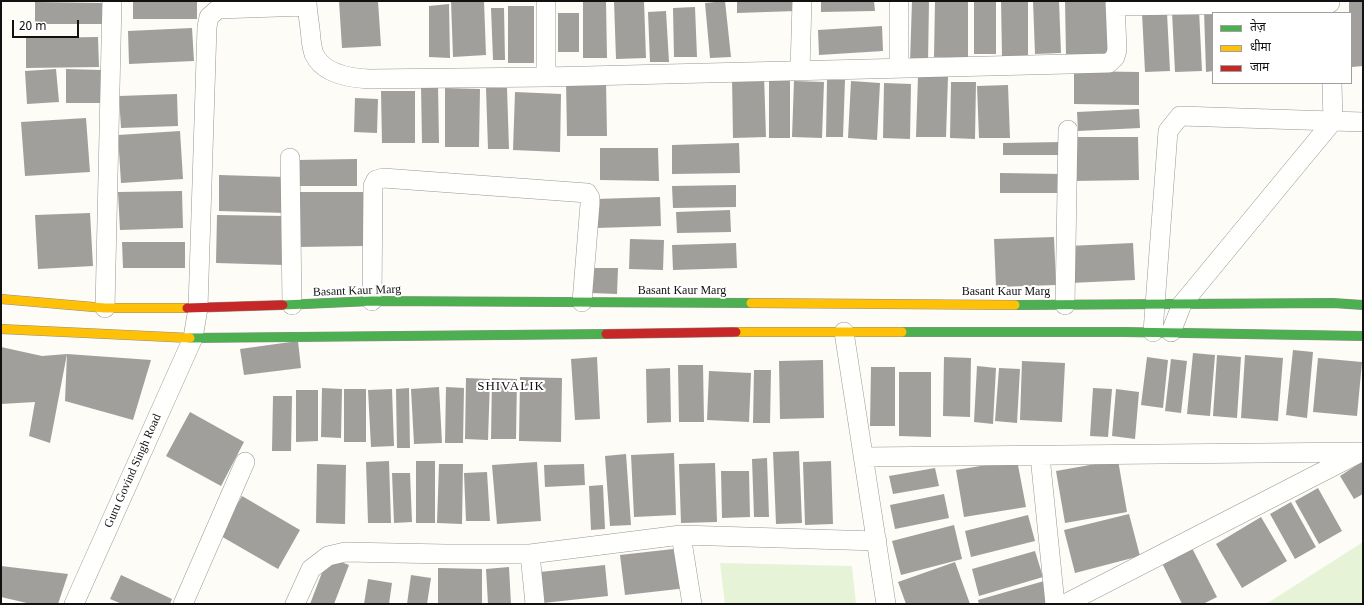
<!DOCTYPE html>
<html>
<head>
<meta charset="utf-8">
<style>
	body { margin:0 }
	#map { position:relative; width:1364px; height:605px; overflow:hidden; background:#fdfcf7; font-family:Georgia,"Noto Sans Devanagari",serif }
	canvas { display:block }
	.frame { position:absolute; inset:0; border:2px solid #111; pointer-events:none }
	.legend { position:absolute; left:1212px; top:12px; width:140px; height:72px; box-sizing:border-box; background:#fff; border:1px solid #a0a0a0; margin:0; padding:5px 7px; list-style:none; font-size:12px; color:#111 }
	.legend li { display:flex; align-items:center; gap:8px; height:20px }
	.legend b { width:20px; border:1px solid #a0a0a0 }
	.scale { position:absolute; left:12px; top:20px; width:67px; height:18px; box-sizing:border-box; border:2px solid #111; border-top:0; padding-left:5px; font-size:12px; line-height:14px; white-space:nowrap; color:#111; -webkit-text-stroke:3px #fff; paint-order:stroke }
</style>
</head>
<body>
<div id="map">
<canvas width="1364" height="605"></canvas>
<div class="frame"></div>
<ul class="legend">
<li><b style="height:5px;background:#4caf50"></b>तेज़</li>
<li><b style="height:5px;background:#ffc107"></b>धीमा</li>
<li><b style="height:5px;background:#c62828"></b>जाम</li>
</ul>
<div class="scale">20 m</div>
</div>
<script>
const c = document.querySelector('canvas').getContext('2d');
c.lineJoin = 'round';
function paint(path, color) { c.fillStyle = color; c.fill(path, 'evenodd'); }
function trace(path, color, width, dash) { c.strokeStyle = color; c.lineWidth = width; c.lineCap = dash ? 'butt' : 'round'; c.setLineDash(dash || []); c.stroke(path); }
function drawText(font, color, halo, rows, align = 'center') {
  c.font = font + ' Georgia,serif'; c.lineWidth = 4; c.setLineDash([]); c.textBaseline = 'middle'; c.strokeStyle = halo; c.fillStyle = color; for (const [text, x, y, turn = 0] of rows) {
    c.save(); c.translate(x, y); c.rotate((+turn || 0) * Math.PI / 180); c.textAlign = isNaN(turn) ? turn : align; if (halo) c.strokeText(text, 0, 0); c.fillText(text, 0, 0); c.restore();
  }
}
paint(new Path2D(`
	M1363,542V604H1266Z
	M720,563L852,566L856,604H725Z`), '#e7f3d7');
paint(new Path2D(`
	M133,1H197V19H133Z
	M339,1H378L381,46L342,48Z
	M451,1H484L486,55L453,57Z
	M583,1H606L607,58H583Z
	M614,1H644L646,58L616,59Z
	M725,1L731,57L710,58L705,3Z
	M737,1H796V11L737,13Z
	M821,1H874L875,11L821,12Z
	M912,1H929L928,63H910Z
	M935,1H968V57H934Z
	M974,1H996V54H974Z
	M1001,1H1028V56H1002Z
	M1033,1H1059L1061,53L1035,54Z
	M1065,1H1109L1110,54L1066,55Z
	M1349,1H1363V66L1352,67L1351,13H1349Z
	M35,2L104,3V24H35Z
	M449,4L450,58L429,57V6Z
	M508,6H534V63H508Z
	M695,7L697,57H674L673,8Z
	M491,8H504L505,60H493Z
	M1199,10L1202,71L1175,72L1172,12Z
	M1204,10L1213,13V71L1206,72Z
	M666,11L669,62H650L648,12Z
	M558,13H579V52H558Z
	M1142,13H1167L1170,71L1145,72Z
	M882,26L883,51L819,55L818,30Z
	M192,28L194,61L129,64L128,31Z
	M98,37L99,67L26,68V38Z
	M56,69L59,102L27,104L25,71Z
	M66,69L101,70V103H66Z
	M1074,71L1139,72V105L1074,104Z
	M764,75L766,137L733,138L732,76Z
	M918,76L948,77L946,137H916Z
	M769,78H790V138H769Z
	M566,80H606L607,136H567Z
	M827,80H845L843,137H826Z
	M794,81L824,82L822,138L792,137Z
	M851,81L880,83L877,140L848,138Z
	M951,82H976L975,139L950,138Z
	M884,83L911,84L910,139L883,138Z
	M421,85H438L439,143H422Z
	M1008,85L1010,138H979L977,86Z
	M445,88L480,89L479,147H445Z
	M486,88H507L509,149H488Z
	M381,91H415V143H382Z
	M515,92L561,94L560,152L513,150Z
	M177,94L178,126L121,128L119,96Z
	M355,98L378,99L377,133L354,132Z
	M1139,109L1140,128L1078,131L1077,112Z
	M86,118L90,172L25,176L21,122Z
	M180,131L183,179L121,183L118,135Z
	M1072,137H1138L1139,180L1072,181Z
	M1062,142V155H1003V143Z
	M739,143L740,173L672,174V145Z
	M600,148H658L659,181L600,180Z
	M357,159V186H297V160Z
	M1000,173L1063,174V193H1000Z
	M219,175L286,177V213L219,211Z
	M736,185V207L673,208L672,186Z
	M182,191L183,228L120,230L118,192Z
	M296,192H363L364,246L297,247Z
	M660,197L661,226L596,228L595,199Z
	M730,210L731,232L677,233L676,212Z
	M90,213L93,266L38,269L35,215Z
	M217,215L285,216L284,265L216,263Z
	M1054,237L1056,285L996,287L994,239Z
	M630,239L664,240L663,270L629,269Z
	M122,242H185V268H123Z
	M736,243L737,268L673,270L672,245Z
	M1133,243L1135,280L1070,283L1068,246Z
	M591,268H618L617,294L591,293Z
	M298,341L301,368L244,375L240,349Z
	M1,347L42,356L67,354L50,443L29,436L35,402L1,404Z
	M1293,350L1313,352L1307,418L1286,415Z
	M1193,353L1215,355L1210,416L1187,414Z
	M67,354L151,360L133,420L65,401Z
	M1217,355L1241,357L1237,418L1213,416Z
	M1245,355L1283,358L1278,421L1241,418Z
	M597,357L600,419L575,420L571,359Z
	M944,357L971,358L970,417L943,416Z
	M1147,357L1168,360L1163,408L1141,405Z
	M1318,358L1362,362L1357,416L1313,412Z
	M1171,359L1187,361L1181,413L1165,411Z
	M823,360L824,418L780,419L779,361Z
	M1022,361L1065,363L1062,422L1020,420Z
	M678,365H703L704,422H679Z
	M977,366L996,368L993,424L974,422Z
	M871,367H895V426H870Z
	M670,368L671,422L647,423L646,369Z
	M999,368L1020,369L1017,423L995,421Z
	M754,370H771L770,423H753Z
	M709,371L751,373L749,422L707,420Z
	M899,372H931V437L899,436Z
	M520,377L562,378L561,442L519,441Z
	M466,378L490,379L488,440L465,439Z
	M492,378L517,379L516,439H491Z
	M439,387L442,443L414,444L411,389Z
	M446,387L464,388L463,443H445Z
	M322,388L342,389L341,438L321,437Z
	M409,388L410,448H397L396,389Z
	M1093,388L1112,389L1108,437L1090,436Z
	M344,389H366V442H344Z
	M392,389L394,446L371,447L368,390Z
	M1116,389L1139,392L1135,439L1112,436Z
	M296,390H318V441L296,442Z
	M273,396H292L291,451H272Z
	M190,412L244,442L221,486L166,456Z
	M799,451L802,523L776,524L773,452Z
	M674,453L676,515L634,517L631,455Z
	M626,454L631,525L610,526L605,456Z
	M767,458L769,517H754L752,459Z
	M1017,460L1026,507L964,517L956,470Z
	M1118,460L1127,512L1065,523L1056,471Z
	M389,461L391,523H368L366,462Z
	M416,461H435V523H416Z
	M831,461L833,524L805,525L803,462Z
	M1363,461V494L1354,499L1340,476Z
	M537,462L541,521L497,524L492,465Z
	M715,463L717,522L681,523L679,464Z
	M317,464L346,465L345,524L316,523Z
	M439,464H463L462,524L437,523Z
	M584,464L585,485L545,487L544,465Z
	M935,468L939,486L893,494L889,476Z
	M721,471H749L750,517L722,518Z
	M487,472L490,521H466L464,473Z
	M392,473H410L412,522L394,523Z
	M603,485L605,529L591,530L589,486Z
	M1318,488L1342,531L1319,544L1295,501Z
	M944,494L949,518L895,529L890,505Z
	M242,496L300,530L278,569L219,535Z
	M1291,502L1316,547L1295,559L1270,514Z
	M1129,514L1140,556L1075,573L1064,530Z
	M1028,515L1035,541L971,557L965,531Z
	M1261,517L1287,561L1242,588L1216,544Z
	M954,525L962,559L901,575L892,541Z
	M682,548L687,588L625,595L620,555Z
	M1192,548L1217,597L1203,604H1182L1162,563Z
	M1035,551L1043,577L979,596L972,569Z
	M328,557L349,565L334,604H310Z
	M955,562L970,604H906L898,582Z
	M605,565L608,596L543,603L540,572Z
	M1,566L68,574L58,604H31L1,597Z
	M509,567L511,604H488L486,569Z
	M438,568L482,569V604H438Z
	M121,575L172,599L170,604H122L110,599Z
	M411,575L431,578L427,604H407Z
	M368,579L392,583L389,604H364Z
	M1044,581L1050,604H979L978,600Z`), '#a19f9c');
const street = new Path2D(`
	M307,1C307,10 309,20 310,29C311,37 311,46 314,54C323,74 349,78 369,79L546,77V1
	M899,1V68
	M1115,6L1330,3
	M800,70L802,1
	M546,77L1109,63L1115,57L1117,50L1115,1
	M290,158L292,305
	M372,301L373,186L376,180L383,178L587,193L590,198V204L582,302
	M1065,305L1068,130
	M105,308L112,1
	M844,332L886,604
	M1153,332L1168,131L1180,116L1363,122
	M1171,332L1182,304L1333,121L1332,83
	M1040,456L1055,604
	M863,457L1361,452
	M681,535L692,604
	M530,554L535,604
	M74,604L193,338L198,308L207,27L209,17L218,9L307,6
	M183,604L245,462
	M295,604L311,569L328,556L345,552L446,554H530L681,535L877,541
	M1065,604L1357,454`);
const fast = new Path2D(`
	M283,305L372,301L751,303
	M1015,305L1333,303L1363,305
	M902,332H1124L1363,336
	M190,338L606,334`);
const slow = new Path2D(`
	M1,299L105,308H187
	M751,303L1015,305
	M1,329L190,338
	M736,332H902`);
const jam = new Path2D(`
	M187,308L283,305
	M606,334L736,332`);
trace(street, '#979795', 20);
trace(fast, '#8e8d8b', 10);
trace(slow, '#8e8d8b', 10);
trace(jam, '#8e8d8b', 10);
trace(street, '#fffffe', 19);
trace(fast, '#4caf50', 9);
trace(slow, '#ffc107', 9);
trace(jam, '#c62828', 9);
drawText('12px', '#111', '#fff', [
	["Basant Kaur Marg",357,291,-2],
	["Basant Kaur Marg",682,291],
	["Basant Kaur Marg",1006,292],
	["Guru Govind Singh Road",133,471,-66]
]);
c.letterSpacing = '1px';
drawText('13px', '#111', '#fff', [
	["SHIVALIK",511,387]
]);
c.letterSpacing = '0px';
</script>
</body>
</html>
